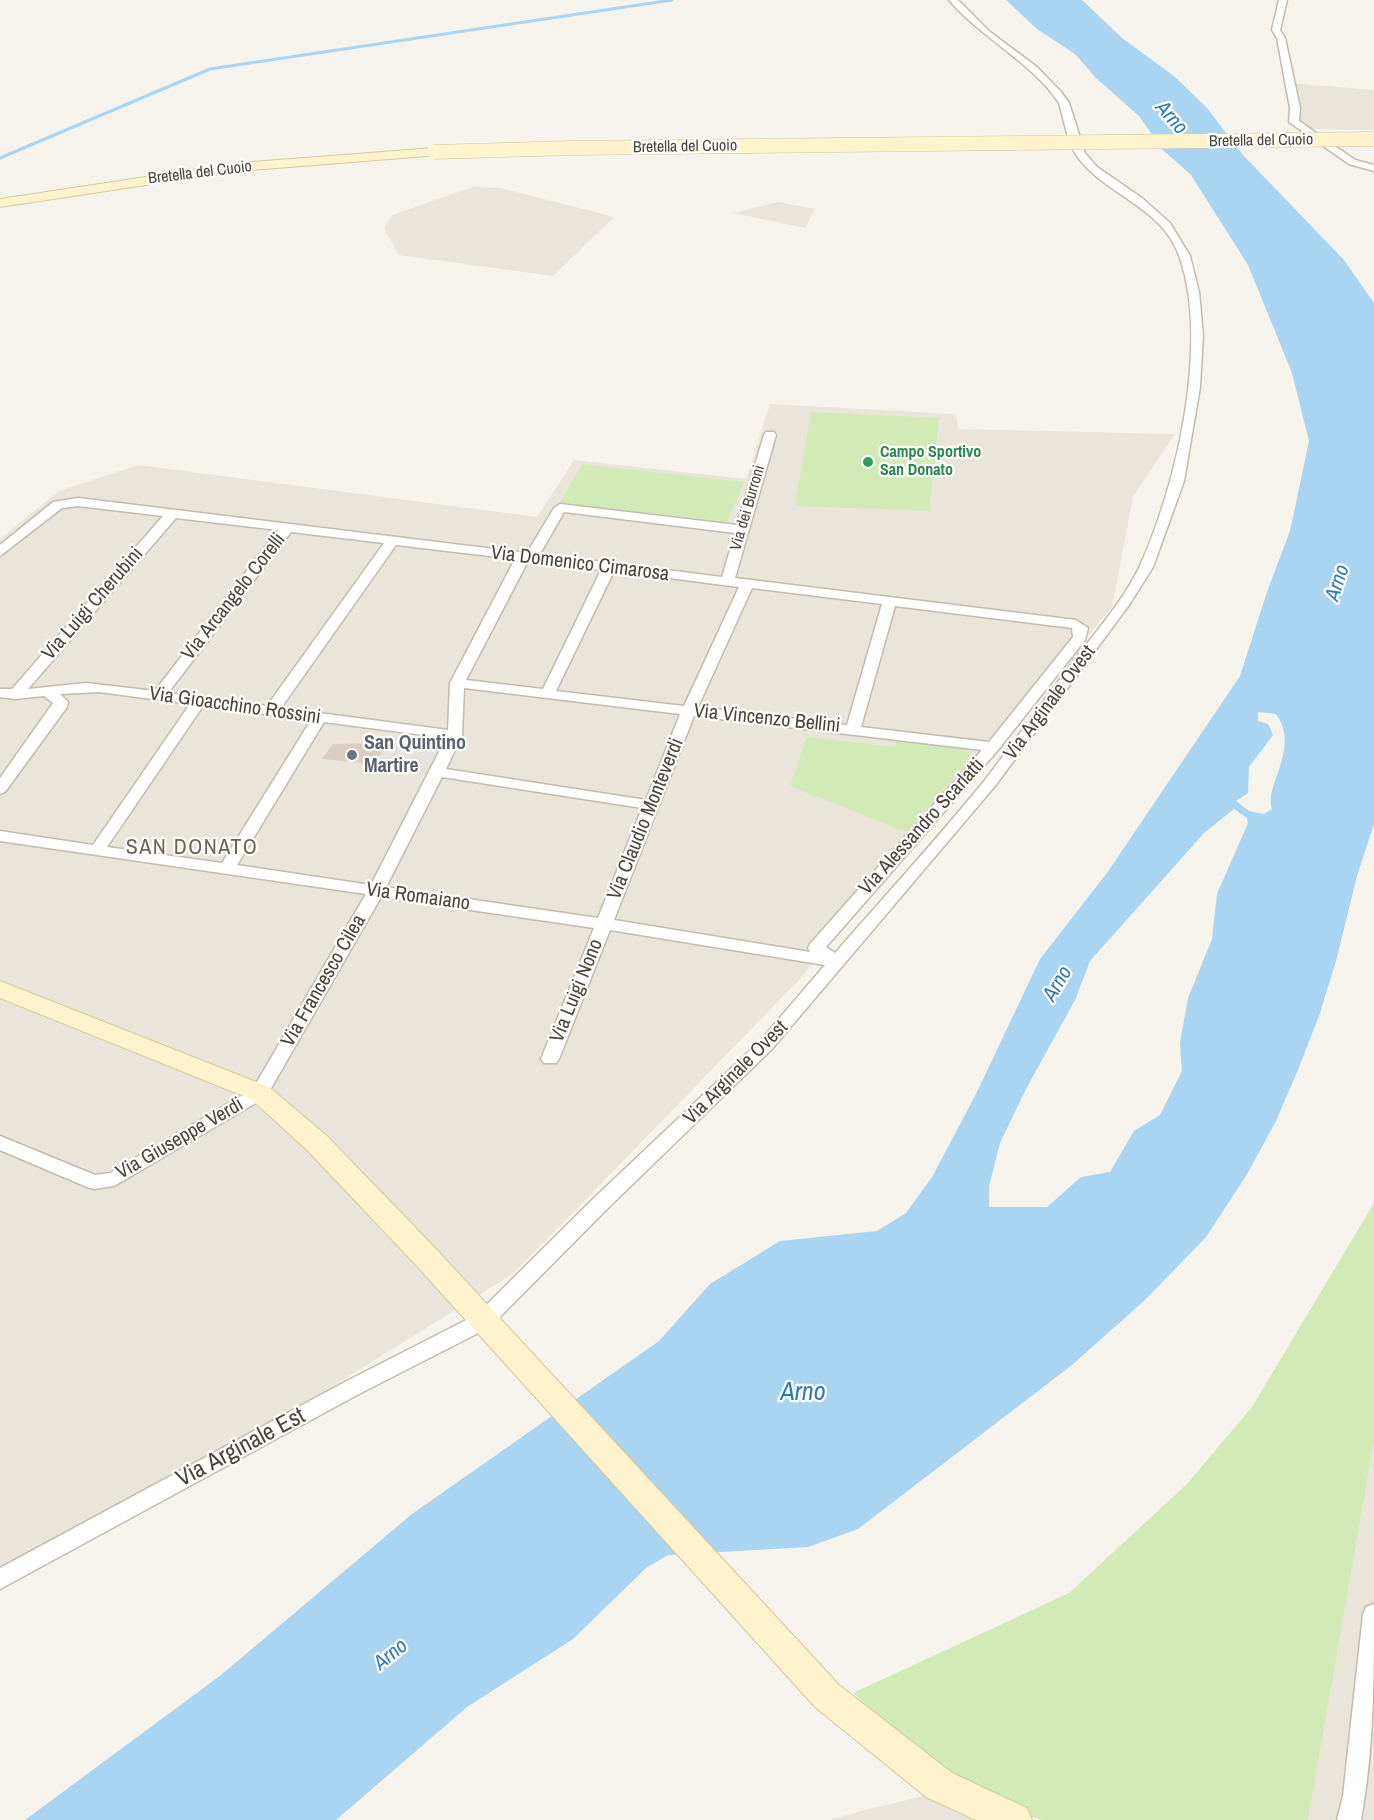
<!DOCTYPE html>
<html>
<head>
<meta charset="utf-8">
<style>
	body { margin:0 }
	canvas { display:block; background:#f6f3ec }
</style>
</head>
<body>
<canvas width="1374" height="1820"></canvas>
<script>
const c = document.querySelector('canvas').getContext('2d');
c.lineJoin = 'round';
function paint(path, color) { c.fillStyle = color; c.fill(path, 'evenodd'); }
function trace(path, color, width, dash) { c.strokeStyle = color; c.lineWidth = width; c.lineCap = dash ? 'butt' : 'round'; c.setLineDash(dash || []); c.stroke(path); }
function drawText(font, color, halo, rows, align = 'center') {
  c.font = font + ' "Archivo Narrow",sans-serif'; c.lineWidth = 4.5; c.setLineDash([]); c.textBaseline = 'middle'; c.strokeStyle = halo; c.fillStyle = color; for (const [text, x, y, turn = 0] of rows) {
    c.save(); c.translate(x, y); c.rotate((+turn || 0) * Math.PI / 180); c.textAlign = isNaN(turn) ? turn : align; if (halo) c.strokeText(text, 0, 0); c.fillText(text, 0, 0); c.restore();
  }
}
paint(new Path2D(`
	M1290,83L1374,90V130L1303,129L1295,120Z
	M473,187L501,188L614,217L553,276L399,255L384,228L392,215Z
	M778,202L815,209L805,228L733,213Z
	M770,404L955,414L959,429L1175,434L1133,497L1112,607L799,980L513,1274L275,1422L0,1567V539L59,491L138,465L537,517L574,460L746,479Z
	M1374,1441V1820H1308Z
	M953,1789L1036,1820H830L865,1810Z`), '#eae5da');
paint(new Path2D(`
	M811,412L939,418L929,511L795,506Z
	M582,464L744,482L727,522L560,503Z
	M807,737L894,747L896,742L964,748L972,757L906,832L790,786Z
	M1374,1203V1441L1308,1820H1041L962,1790L853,1693L1069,1593L1187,1484L1252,1407Z`), '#d2eab5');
paint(new Path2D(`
	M401,736L441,744L426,774L381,769Z`), '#e5e3e0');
paint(new Path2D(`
	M1006,0H1082L1122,38L1174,76L1207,108L1243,155L1344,260L1374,303V824L1357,876L1336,961L1319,1016L1297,1072L1276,1121L1246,1176L1206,1237L1145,1300L1072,1365L858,1529L808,1547L668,1555L646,1568L573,1639L467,1707L336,1820H25L221,1675L412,1514L659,1341L710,1284L780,1241L877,1231L906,1213L932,1177L976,1094L1040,959L1107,873L1240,676L1268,589L1290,531L1309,441L1292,373L1248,265L1191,175L1163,150L1139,116L1096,78L1075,54L1037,29ZM1258,712L1276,714C1301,749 1264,784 1272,809L1264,814L1249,811L1236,801L1248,793L1249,767L1273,735L1268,724L1258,721ZM1234,809L1247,818L1248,823L1217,894L1212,939L1188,998L1180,1043L1182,1071L1160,1115L1134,1131L1110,1172L1081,1177L1047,1207H989V1186L1000,1143L1026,1089L1075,1000L1090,961L1204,833Z`), '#a9d4f2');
trace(new Path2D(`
	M0,158L210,69L672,0`), '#a9d4f2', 3);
paint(new Path2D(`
	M388,743L374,764L322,759L333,744Z`), '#d8cfc1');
const minor = new Path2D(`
	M949,0H958L990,32L1037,67L1061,92L1069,103L1085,153L1097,167L1142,198L1170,223L1190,256L1199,292L1203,335L1200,387L1184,481L1153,567L1129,605L995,786L772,1049L608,1208L490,1327L357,1395L0,1589V1568L343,1383L476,1315L594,1198L760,1041L825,965L610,930L559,1059L556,1063H544L541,1059L594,928L381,897L266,1097L114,1186L94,1189L87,1187L0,1150V1136L95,1175L110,1173L253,1089L366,894L0,841V831L93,845L190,704L99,692L60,694L68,702L67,707L5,792L0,794V778L53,703L44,696L15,699L0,697V689H12L163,516L78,506L62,508L0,556V545L53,502L78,498L527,553L554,508L560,504L737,525L764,435L766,432H774L776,435L735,578L1076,620L1088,628L1085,640L998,750L826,947L835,953C885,896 937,839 985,780C1012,745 1037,709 1064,674C1089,639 1122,604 1140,566C1177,484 1209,345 1180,258C1163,206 1104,195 1077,156C1067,142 1064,119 1059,103C1032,62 981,38 949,0ZM564,512L735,533L722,577L540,554ZM176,518L278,530L155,691L86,683L28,689ZM291,532L384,543L267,706L168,693ZM396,545L515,559L450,683L448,730L281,708ZM528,561L601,570L543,689L466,680ZM614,571L739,587L684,706L556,691ZM752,588L882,604L847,725L698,707ZM895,606L1072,628L1073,637L989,742L861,727ZM464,688L680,714L646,800L446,769L462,735ZM203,706L311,720L222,863L107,847ZM694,716L982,750L810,944L808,948L810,952L614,920ZM324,722L446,738L371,885L237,865ZM442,777L642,808L598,918L386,887Z
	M1279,0H1287L1280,30L1285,38L1300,108L1299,121L1355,160L1374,165V171L1349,164L1289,122L1290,108L1277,38L1272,30Z
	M1374,1604C1374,1676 1374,1750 1361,1820H1337L1343,1796L1363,1614L1366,1607Z`);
const secondary = new Path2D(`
	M434,148L441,152L439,155L239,171L0,207V199L239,163Z
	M0,981L269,1087L327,1136L436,1249L839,1685L952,1773L1027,1808L1032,1820H976L926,1797L815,1707L416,1265L307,1150L251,1099L0,998Z`);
trace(minor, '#c2bbae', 3);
trace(secondary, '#d6c79b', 2);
paint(minor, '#fff');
paint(secondary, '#fff3cd');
const secondaryBridge = new Path2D(`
	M434,152L571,148L1374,139`);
trace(secondaryBridge, '#d6c79b', 15, []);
trace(secondaryBridge, '#fff3cd', 14);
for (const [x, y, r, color] of [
	[868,462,6,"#2e9e5b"],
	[352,755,6,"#6b7280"]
]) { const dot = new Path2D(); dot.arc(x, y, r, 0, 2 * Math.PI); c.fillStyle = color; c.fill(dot); trace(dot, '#fff', 2); }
drawText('16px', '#4b4439', '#fff', [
	["Bretella del Cuoio",1261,141,-1],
	["Bretella del Cuoio",685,147,-1],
	["Bretella del Cuoio",200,173,-7],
	["Via dei Burroni",748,508,-74]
]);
drawText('bold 16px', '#27864d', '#fff', [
	["Campo Sportivo",880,453],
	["San Donato",880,471]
], 'left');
drawText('20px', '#4b4439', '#fff', [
	["Via Domenico Cimarosa",580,564,7],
	["Via Arcangelo Corelli",234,597,-52],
	["Via Luigi Cherubini",93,604,-49],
	["Via Arginale Ovest",1050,703,-53],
	["Via Gioacchino Rossini",235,706,8],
	["Via Vincenzo Bellini",767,719,6],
	["Via Claudio Monteverdi",646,819,-68],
	["Via Alessandro Scarlatti",922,827,-48],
	["Via Romaiano",418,897,8],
	["Via Francesco Cilea",324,981,-60],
	["Via Luigi Nono",577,991,-68],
	["Via Arginale Ovest",736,1073,-45],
	["Via Giuseppe Verdi",180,1139,-30]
]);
drawText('bold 20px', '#5b616d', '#fff', [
	["San Quintino",364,744],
	["Martire",364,767]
], 'left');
drawText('italic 21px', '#2e7ab2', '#fff', [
	["Arno",1171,118,49],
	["Arno",1338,583,-72],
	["Arno",1058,984,-59],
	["Arno",391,1655,-39]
]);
c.letterSpacing = '1.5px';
drawText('22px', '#6e6250', '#fff', [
	["SAN DONATO",192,848]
]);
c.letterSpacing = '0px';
drawText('24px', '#4b4439', '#fff', [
	["Via Arginale Est",241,1448,-28]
]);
drawText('italic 26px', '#2e7ab2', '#fff', [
	["Arno",803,1393]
]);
</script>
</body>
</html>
